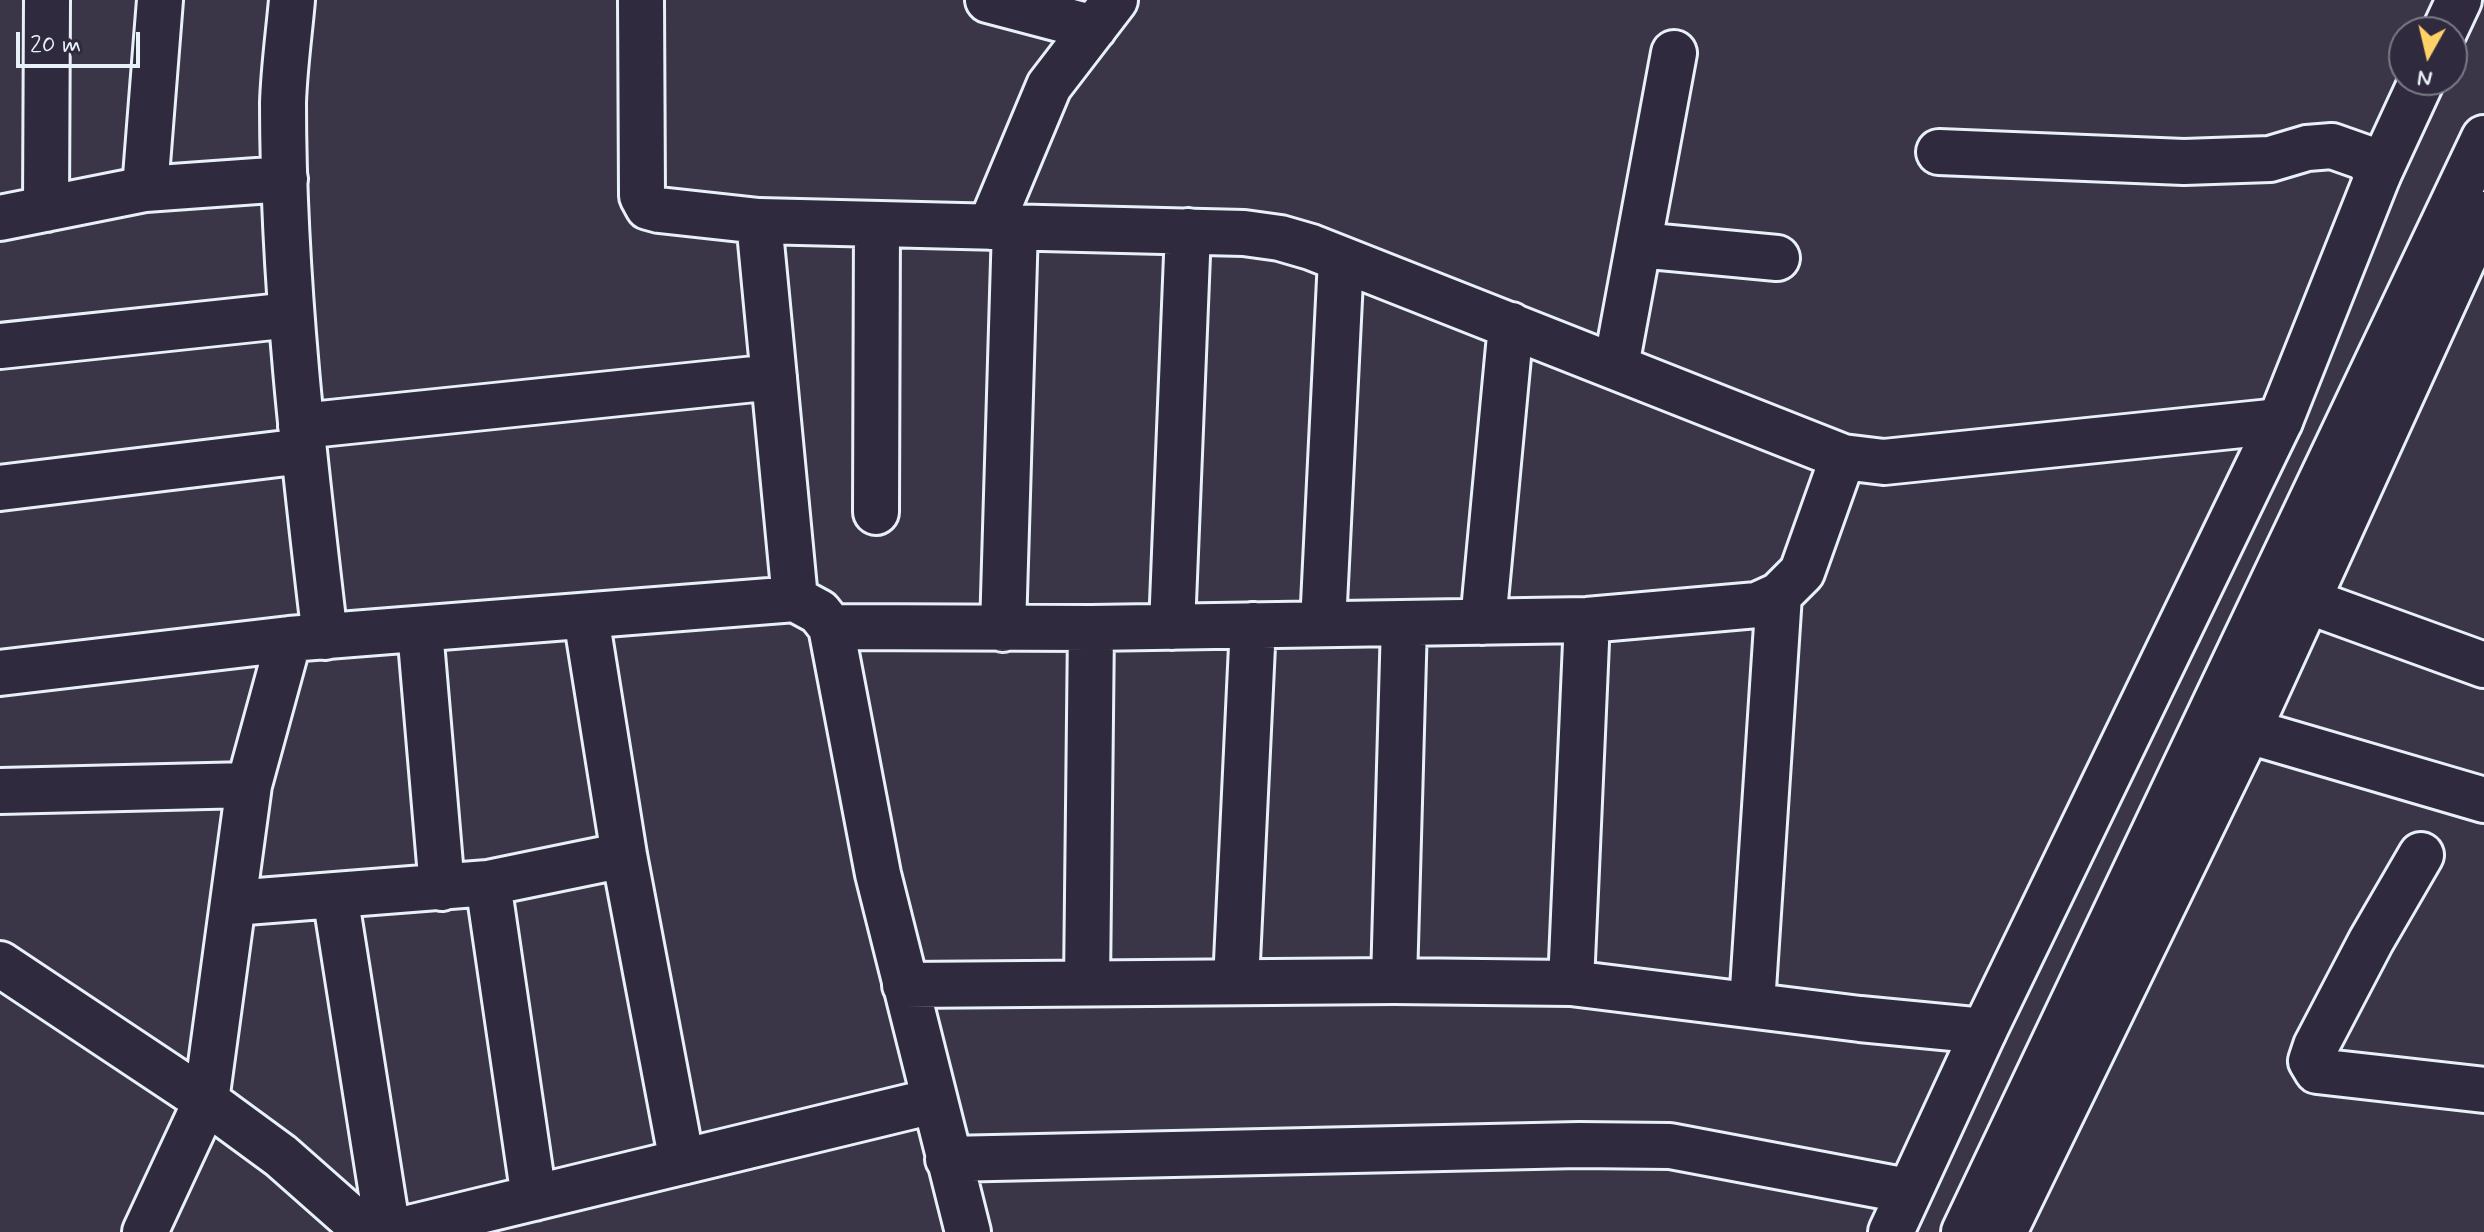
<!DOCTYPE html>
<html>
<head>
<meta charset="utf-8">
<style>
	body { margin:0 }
	#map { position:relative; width:2484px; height:1232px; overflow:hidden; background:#3a3648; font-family:Mynerve,sans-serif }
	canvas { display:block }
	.north { position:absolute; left:2388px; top:16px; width:80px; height:80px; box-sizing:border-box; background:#2f2a3d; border:2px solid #797a88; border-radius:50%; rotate:188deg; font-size:22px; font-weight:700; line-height:32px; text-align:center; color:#e8f1f8 }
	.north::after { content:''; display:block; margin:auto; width:28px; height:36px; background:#ffd166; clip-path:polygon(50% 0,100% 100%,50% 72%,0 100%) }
	.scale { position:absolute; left:16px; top:32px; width:124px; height:36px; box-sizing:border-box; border:4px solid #e8f1f8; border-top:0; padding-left:10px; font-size:24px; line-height:28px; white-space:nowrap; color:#e8f1f8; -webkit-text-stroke:6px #2f2a3d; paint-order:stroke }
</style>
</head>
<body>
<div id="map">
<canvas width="2484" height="1232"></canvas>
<div class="north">N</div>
<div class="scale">20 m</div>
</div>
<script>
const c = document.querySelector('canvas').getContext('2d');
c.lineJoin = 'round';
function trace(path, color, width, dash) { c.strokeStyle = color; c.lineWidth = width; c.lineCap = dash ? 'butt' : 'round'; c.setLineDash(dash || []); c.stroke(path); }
const minor = new Path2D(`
	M292,0C289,34 284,69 283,103C283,282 304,460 325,637
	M641,0L642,196L648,207L659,210L759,221L1244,233L1280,238L1311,247L1843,457L1884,462L2280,421
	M988,0L1094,28
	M1939,152L2184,162L2270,159L2307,148L2332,146L2366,158L2378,175
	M145,189L160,0
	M46,209L47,0
	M0,218L145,189L285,179
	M759,221L795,599L819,612L831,627L878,874L968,1232
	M990,227L1049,86L1115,0
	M1639,245L1777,258
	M0,346L291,315
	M1616,366L1674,53
	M301,426L774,377
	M0,488L303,451
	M876,512L877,224
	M2280,591L2484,665
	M586,617L624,855L682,1162
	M1483,622L1511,325
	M1323,624L1341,259
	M831,627L1091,628L1587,620L1757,605L1779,595L1802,572L1843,457
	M1172,627L1188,231
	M1003,629L1015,227
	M420,630L442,888
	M0,673L289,639L795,599
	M2221,723L2484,800
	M0,791L249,785
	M2421,855L2371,941L2316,1046L2311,1061L2317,1071L2484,1090
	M488,883L534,1198
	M335,895L388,1232
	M233,903L488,883L624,855
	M0,964L206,1101L281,1156L367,1232
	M1394,981L1404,623
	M1236,982L1253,625
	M1087,983L1091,628
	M1571,983L1587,620
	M905,985L1394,981L1571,983L1860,1019L1984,1031
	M1752,1004L1779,595
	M948,1159L1579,1145L1670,1146L1908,1191
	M145,1232L206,1101L249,785L289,639
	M393,1232L933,1101
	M2004,1232L2248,731L2484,214`);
const major = new Path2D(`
	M2444,32L2459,0
	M1891,1232L1984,1031L2280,421L2378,175L2422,80
	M1964,1232L2484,138`);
trace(minor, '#e8f1f8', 50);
trace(major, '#e8f1f8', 50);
trace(minor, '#2f2a3d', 44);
trace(major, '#2f2a3d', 44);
</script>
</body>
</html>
